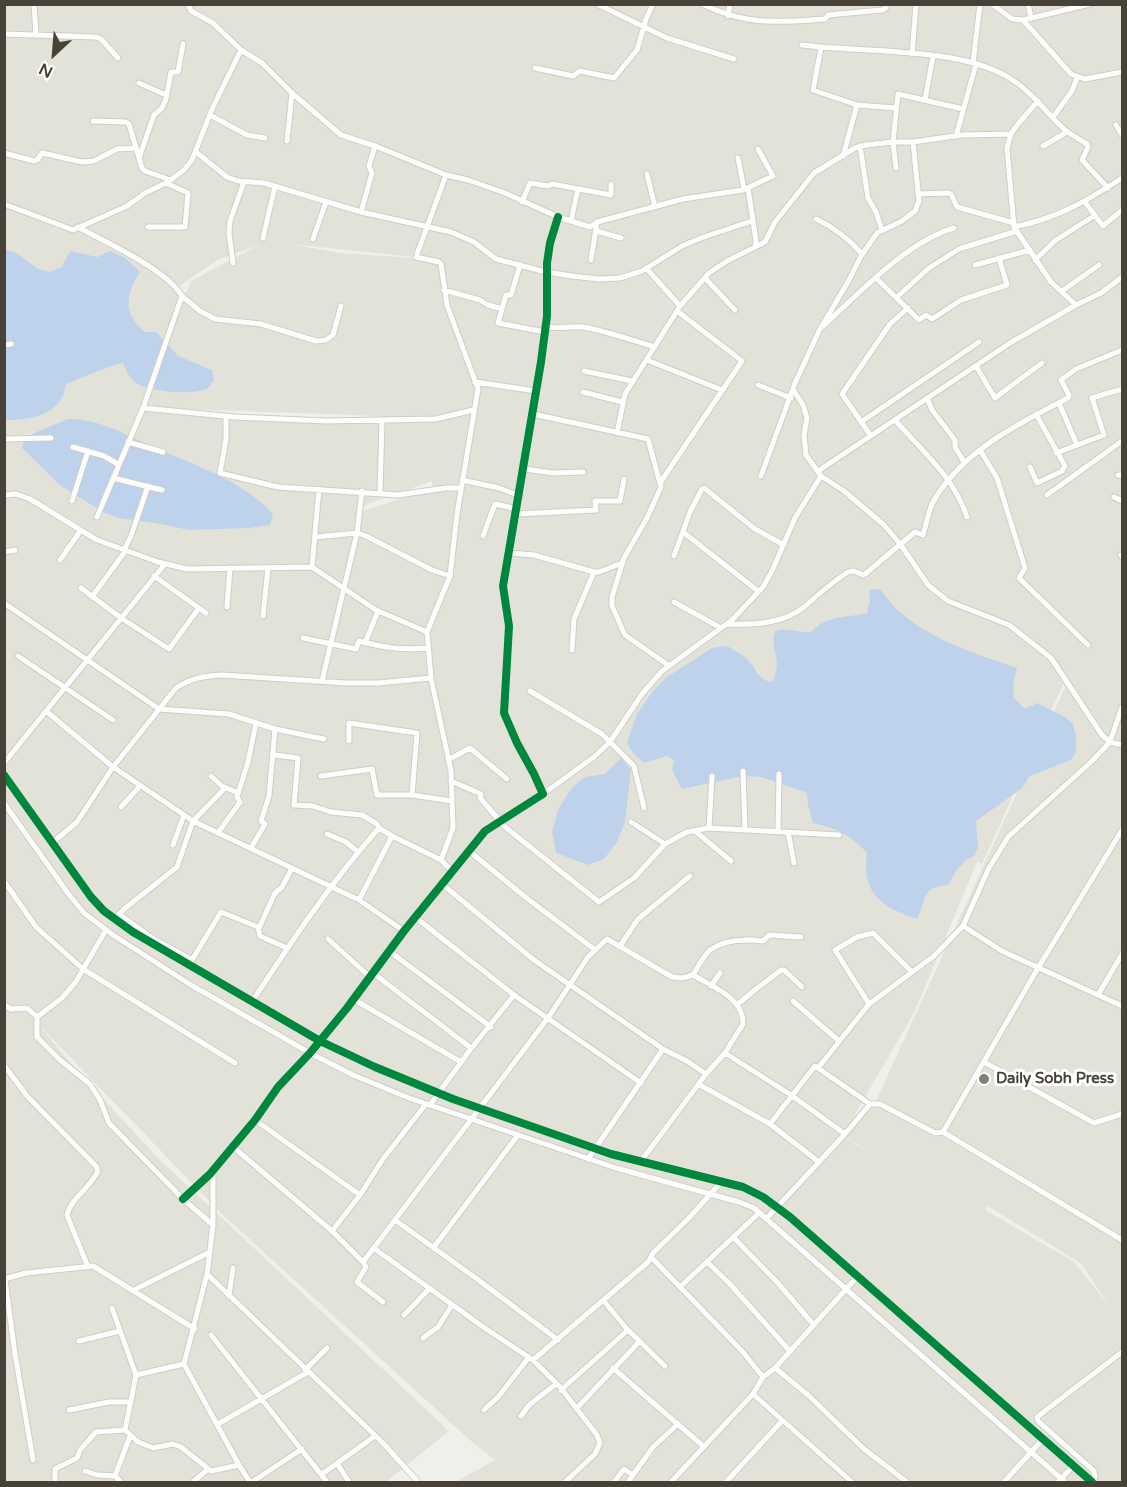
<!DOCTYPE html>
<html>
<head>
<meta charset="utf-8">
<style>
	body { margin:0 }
	#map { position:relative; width:1127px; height:1487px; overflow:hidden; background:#f0f0eb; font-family:"Varela Round",sans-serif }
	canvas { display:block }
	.frame { position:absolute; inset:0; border:6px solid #464237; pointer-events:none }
	.north { position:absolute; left:24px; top:24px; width:60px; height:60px; -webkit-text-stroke:4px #fff; paint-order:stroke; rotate:206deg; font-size:16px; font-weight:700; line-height:24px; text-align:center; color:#464237 }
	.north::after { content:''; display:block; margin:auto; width:21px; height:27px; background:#464237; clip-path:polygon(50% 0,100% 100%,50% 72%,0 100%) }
</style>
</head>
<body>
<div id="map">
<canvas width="1127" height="1487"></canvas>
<div class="frame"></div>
<div class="north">N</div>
</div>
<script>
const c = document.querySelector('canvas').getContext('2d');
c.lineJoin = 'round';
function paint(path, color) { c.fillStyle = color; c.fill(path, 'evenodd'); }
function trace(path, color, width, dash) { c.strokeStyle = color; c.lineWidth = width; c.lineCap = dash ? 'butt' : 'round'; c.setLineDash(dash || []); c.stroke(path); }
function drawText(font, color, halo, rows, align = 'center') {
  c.font = font + ' "Varela Round",sans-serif'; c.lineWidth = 6; c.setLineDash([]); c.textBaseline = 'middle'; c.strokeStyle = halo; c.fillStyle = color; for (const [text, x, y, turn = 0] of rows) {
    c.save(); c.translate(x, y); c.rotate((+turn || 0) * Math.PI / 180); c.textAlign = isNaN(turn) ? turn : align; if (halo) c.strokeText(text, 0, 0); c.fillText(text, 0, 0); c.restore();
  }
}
paint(new Path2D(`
	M5,5H1122V1482H456L495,1460L472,1442L223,1215L34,1020L84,1078L158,1158L449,1431L386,1482H5L4,441L45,431L5,438ZM291,244L414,257V258L339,253ZM259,245L191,281L186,293L177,288L217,260ZM154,408L381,416L340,424ZM432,481V489L356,513L357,508ZM1064,682L1067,683L876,1101L846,1136L897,1173L843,1135L915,1011L977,862L982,864ZM988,1206L1082,1264L1109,1306L1074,1262L985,1210Z`), '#e3e2d8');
paint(new Path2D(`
	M4,250C17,250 26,261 35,267C39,270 46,271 50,272L62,267L70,251L97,257L110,251L125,258L140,272C125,295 123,314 145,332H156L178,356L212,370L214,380C212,382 210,386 208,388C196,396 148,392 136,383C130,379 126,371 123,363C106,366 83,378 66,384C62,415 32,420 5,420Z
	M68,419C98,419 120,432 147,444C190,464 240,478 273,514L270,525L250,528L189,530L156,523L118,518L101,511L61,486L22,448L25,437Z
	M880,589C887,598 894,607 902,614C936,642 977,654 1017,668L1013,685L1014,698L1025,709L1037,703L1065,717L1073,724L1076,737V752L1071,760L1030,776L1021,789L976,821L978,848L974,856L966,860L957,870L948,885C921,887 927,899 917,919C882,907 861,894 867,853C850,834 837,829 813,823L808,805L807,793L761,777L743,776L682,789L672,770L674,760L667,756L644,763L633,753L627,743L637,714L653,691L667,677L712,648L727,646C734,650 742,654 748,660C757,669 757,680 772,682C784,658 769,653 775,631C790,627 796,633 811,632C827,615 846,618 867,613L870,601L869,590Z
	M621,758L631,770L625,822L617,842L604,859L588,865L556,853L552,832L558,810L570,790L584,777L605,774Z`), '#bed3eb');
const street = new Path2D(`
	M34,4L36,35
	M188,4L191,11L213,23L241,50L262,63L292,93L341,135L378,147L446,175L468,180L505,193L558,217L590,227L597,222L683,199L743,190L773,176L758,149
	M597,4L667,38L734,59
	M702,4C747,26 777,22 825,19L828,15L882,10L886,8V4
	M992,4L1012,19L1023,20L1090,4
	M1028,4L1031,18
	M728,16L730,4
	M1023,20L1071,74L1085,79L1122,72
	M4,34L96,37L101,39L118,58
	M802,45C863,53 964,46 1014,81C1034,94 1047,114 1064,129C1071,135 1080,140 1087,144L1088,147L1082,160L1108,188
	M821,48L813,90L857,105L896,108
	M912,54L916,4
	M973,63L980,4
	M535,68L573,76L580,71L614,78L637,50L646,19L653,4
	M139,83L166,95
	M925,100L933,56
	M1038,101L1017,125L1011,134L1007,148L1014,227L1051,282L1076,305
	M210,115L247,135L265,138
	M1053,117L1072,91L1077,78
	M93,121L126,122L129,124L142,168L145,171L171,180
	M1116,125L1122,135
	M956,136L976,64
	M287,141L292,93
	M860,146L868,198L876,212L882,230
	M1043,146L1067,132
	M196,152L227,177L238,181L264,183L361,212L451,232L474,242L496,259L546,272L572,276L599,279L620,278L642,271L682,246L701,238L752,221
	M4,153L34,161L37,160L42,153L82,162L94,161L117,149L136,148
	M843,156L857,105
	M139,158L154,115L162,108L166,99L171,72H178L183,44
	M738,158L744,189
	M896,168L893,142L898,94L963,109
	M647,174L655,207
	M748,188L756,241L755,247
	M918,194L948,193L951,194L957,207L1014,223
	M522,202L530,183L548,186L552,184L611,195V184
	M1085,202L1103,226L1122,210
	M4,204L73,230L127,206L145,193L168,182L184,170L192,160L212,109L241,50
	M361,212L372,173L369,166L375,146
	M816,219C833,227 850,240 862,254
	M571,221L578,189
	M78,227C107,243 166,269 182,296L143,408L97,517
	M148,227H185L188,193L166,183
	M1014,227C1058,218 1085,202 1122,178
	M596,231L621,238
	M263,238L275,186
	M313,239L326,202
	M591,260L597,222
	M1035,260L1056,240L1094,216
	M233,263L229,233L230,221L244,182
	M520,265L511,295H506L498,323L545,332
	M975,265L1030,250
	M646,268L680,306
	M705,278L735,310
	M876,278L919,320L926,315L932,319L961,300L1007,285L999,258
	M444,290L480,300L488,305L502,309
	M1062,291L1099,265
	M182,296L200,311L215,319L261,324L316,341L326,340L333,335L341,306
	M897,297L929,268L959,249L1017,231
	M545,327C559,329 570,326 583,327C607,331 631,340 655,347
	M822,327C859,294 906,242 954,228
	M4,345L11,344
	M647,360L722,390
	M976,366L995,398L1042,363
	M584,371L632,381
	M475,382L536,391
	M758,385L791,398
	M794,391L803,405L807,418L804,435L806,455L821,476L844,491L884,525L901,545L928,585L948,601L1009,625L1051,658L1102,735L1110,742L1122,745
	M583,392L622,402
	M927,398L932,410L955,440V447L964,462
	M1059,403L1077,445
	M143,408L235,417L326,421L436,419L473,410
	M533,414L648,439L661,487L647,518L624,558L612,597V606L625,635L668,665
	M226,416V439L220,473L278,487L398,495L446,488H461
	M895,420C922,451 954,477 967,517
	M861,422L979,342
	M617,433L625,394L680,306L709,273L727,261L765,242L775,222L814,173L855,148L866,145L893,142H913L962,135L1011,134
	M871,436L842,394L890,324L908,308
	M4,439L51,438
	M128,442L163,452
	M73,447L104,456L118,464
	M980,450L997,478L1025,568L1019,578L1088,645
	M1056,453L1104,435L1092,398L1122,389
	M1030,467L1037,483L1062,471L1065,466L1036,414
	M524,469L554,473L583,472
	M818,471L1010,343L1076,305L1101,293L1122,277
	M1118,475H1122
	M761,476L795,383L819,331L849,280L861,256L877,233L902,221L915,211L919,201L913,142
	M113,478L162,490
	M462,480L499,488L520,496
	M660,483L742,361L677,311
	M380,493L382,420
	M4,495L16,494L30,499L97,540L158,562L187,569L312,567L376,610L427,632
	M1047,495L1122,441
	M1114,497L1122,501
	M72,501L88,451
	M516,514L596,510L595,501H620L624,479
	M683,532L758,591
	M483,536L495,504L517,509
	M315,537L357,533L366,536L432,570L450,576
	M124,550L131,536L148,486
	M4,552L15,550
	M509,553L534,555L594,572H599L622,563
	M1121,555L1122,557
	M674,556L690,512L702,489L704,488L755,529L784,545
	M60,560L81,530
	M312,567L319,489
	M154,576L206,613
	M81,588L121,618L169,649L199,608
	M92,597L126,550
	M674,602L721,628
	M4,603L159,709L229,714L275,729L324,739
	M227,607L230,568
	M263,616L268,568
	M727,624C753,625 783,624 804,607C818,595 832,582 848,572L854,571L863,575L865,574L915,532L923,535C926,525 928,514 932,504C960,452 1018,424 1068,398L1069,395L1061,380L1076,369L1122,350
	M303,638L356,649L359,641C386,648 400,650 428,648
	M365,643L378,611
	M572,650L574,619L594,572
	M18,656L113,720
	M322,681L357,533L362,491
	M530,691L602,734L634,766L644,808
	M46,711L113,767L193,821L359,900L404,931
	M349,741V723L417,733L412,795
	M274,755L298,758L294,805L313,806L331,812L362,815L377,824L379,828L392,836L441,860L452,871
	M448,760L470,748L507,779
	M4,763L165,564
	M743,771L745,830
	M4,775L91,897L104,911L133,932L320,1041L375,1067L453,1099L611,1154L743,1187L763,1197L790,1217L1092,1482
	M211,776L222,786L238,793
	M321,776L372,769L377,795H412L452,801
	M451,781L481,794L480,798L500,821
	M543,794L594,757L610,742L642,694L662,671L732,620L763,587L772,571L795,518L821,476
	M4,803L67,892L84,913L113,935L191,985L310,1053L353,1075L409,1098L471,1119L616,1168L739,1202L754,1208L1065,1482
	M121,807L140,786
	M499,822L599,902L634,878L665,844L687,832L709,828L839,835
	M631,822L665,844
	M709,828L712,776
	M695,831L731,861
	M778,831L779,774
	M788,832L794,863
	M218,833L240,802L237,797L248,762L256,723
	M327,834L346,842L358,852
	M52,843L77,822L113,767L176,688C191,678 204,676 222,675L346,683H378L431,678
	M173,845L184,815
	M251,848L265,824L261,821L269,796L275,729
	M469,851L529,900L594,949
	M441,860L453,828L451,771L431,678L427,632L450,576L457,514L478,389L447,305L441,264L439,262L416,257L446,175
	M4,881L36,927L83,969L235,1063
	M442,884L534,960L663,1049L687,1061L706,1074
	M359,900L392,836
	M119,914L152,938L192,960L221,912L258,927L260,936L287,948
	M118,916L124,909L177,867L193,821L225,788
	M415,917L514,995L641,1083
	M963,926L1002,951L1122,1006
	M259,928L275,893L282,887L292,868
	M106,930L75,983L62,998L37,1017V1037L60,1060L90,1084L100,1100L109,1123L183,1199L213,1225
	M328,939L370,977
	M620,946L638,919L690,876
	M389,951L491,1027
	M373,973L471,1048
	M711,986L720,973
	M1098,995L1122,954
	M353,999L461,1062
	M793,1001L839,1041
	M252,1002C291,942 331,882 379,828
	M738,1004L756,989L781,970H784L802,987
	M869,1004L835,950L857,937L873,933L912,972
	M4,1005L11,1009L27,1008L37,1017
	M725,1053L791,1095L845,1134
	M984,1062L1094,1123L1122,1114
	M4,1065L27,1096L96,1166L98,1171C90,1188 71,1198 67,1215L88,1267
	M818,1068L869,1004L934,956L963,926L989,868L1008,837L1091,762L1110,742L1122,707
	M698,1084L770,1124
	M430,1105L470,1050L514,995
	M255,1120L360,1195
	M943,1132L1038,968L1122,830
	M232,1146L332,1231L363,1262L366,1267L357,1282L383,1302
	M588,1159L663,1049
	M641,1161L706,1074L725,1053L743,1024C744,998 713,987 693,975
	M819,1162L770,1124L815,1066L870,1104H880L935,1133L943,1132L1122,1240
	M183,1199L210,1174L255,1120L278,1087L310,1053L347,1008L404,931L485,831L543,794L534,774L517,743L504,713L509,626L503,586L541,362L547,316V263L550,243L558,217
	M766,1219L845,1134L870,1104
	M395,1220L477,1279L558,1340
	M332,1231L360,1195L383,1159L426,1104
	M733,1237L777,1282L813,1324
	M434,1247L518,1135
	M375,1249L486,1329L533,1360L560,1387L597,1435L600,1443L595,1454L565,1482
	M651,1257L742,1351L763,1377
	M363,1262L548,1018L588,957L607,939L672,977L682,978L693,975C698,967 703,956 710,950C725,939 746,939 763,941L769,935L801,937
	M707,1262L729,1283L789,1350
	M207,1274L383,1443L418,1482
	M4,1279L26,1273L93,1266L195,1329
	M5,1279L15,1354L33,1460
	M681,1286L759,1213
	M134,1290L210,1252
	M229,1296L233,1268
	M603,1300L626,1328L665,1366
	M112,1308L136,1375
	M404,1315L429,1289
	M211,1335L327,1482
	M423,1338L438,1327L452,1305
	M79,1341L120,1331
	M533,1360L648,1262L653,1253L689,1218L722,1181
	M613,1368L703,1446
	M775,1368L808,1395L864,1449L907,1482
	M305,1370L327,1348
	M561,1390L628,1330
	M576,1409L640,1341
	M69,1410L109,1402H131
	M484,1410L499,1396L529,1357
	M521,1416L529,1405L556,1384
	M218,1424L308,1372
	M125,1430L138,1442L153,1448L173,1444L181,1447L211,1471L239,1465L184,1364L207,1274L213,1225V1170
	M337,1463L349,1482
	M239,1465L250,1482
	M85,1471L97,1475L115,1476
	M322,1474L375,1436
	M55,1482V1469L77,1458L80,1450L96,1432L125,1430L136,1375L184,1364
	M121,1482L115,1476L130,1436
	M193,1482L208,1469
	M252,1482L302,1449
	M614,1482L624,1469L633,1475
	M628,1482L653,1447L678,1424
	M671,1482L753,1394
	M726,1482L782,1421
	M852,1482L753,1394L763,1377L775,1368L857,1277
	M1004,1482L1043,1439
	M1058,1482L1073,1466
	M1093,1482L1095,1476L1094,1471L1038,1421L1037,1417L1122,1352`);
trace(street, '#cecdc8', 7);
trace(street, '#fdfdfc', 5);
trace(new Path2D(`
	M4,775L91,897L104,911L133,932L320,1041L375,1067L453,1099L611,1154L743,1187L763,1197L790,1217L1092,1482
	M183,1199L210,1174L255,1120L278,1087L310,1053L347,1008L404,931L485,831L543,794L534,774L517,743L504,713L509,626L503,586L541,362L547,316V263L550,243L558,217`), '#00873e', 8);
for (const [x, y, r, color] of [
	[984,1079,6,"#827f76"]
]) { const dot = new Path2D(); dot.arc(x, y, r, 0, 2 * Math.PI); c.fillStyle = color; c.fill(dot); trace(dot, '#fff', 2); }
drawText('bold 15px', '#464237', '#fff', [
	["Daily Sobh Press",996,1079]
], 'left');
</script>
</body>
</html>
